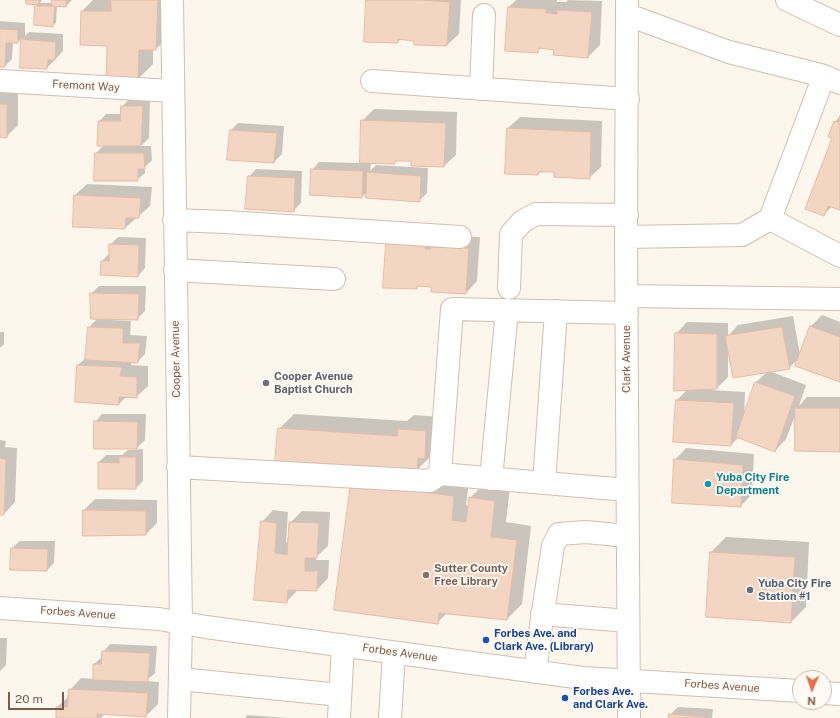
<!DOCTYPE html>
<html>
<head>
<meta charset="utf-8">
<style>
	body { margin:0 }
	#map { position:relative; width:840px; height:718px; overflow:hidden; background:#fdf6ec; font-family:"Public Sans",sans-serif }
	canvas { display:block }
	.north { position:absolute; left:792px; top:670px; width:40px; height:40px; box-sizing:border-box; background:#fffaf3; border:1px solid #cabbb1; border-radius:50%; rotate:182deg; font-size:11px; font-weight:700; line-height:16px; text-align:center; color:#7a5c4d }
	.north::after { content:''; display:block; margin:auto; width:14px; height:18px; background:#e76f51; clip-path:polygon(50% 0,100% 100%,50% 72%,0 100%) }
	.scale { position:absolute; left:8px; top:692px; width:56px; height:18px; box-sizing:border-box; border:2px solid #7a5c4d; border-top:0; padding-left:5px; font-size:12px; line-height:14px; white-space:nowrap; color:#7a5c4d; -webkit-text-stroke:3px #fffaf3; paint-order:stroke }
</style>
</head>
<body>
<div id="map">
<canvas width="840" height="718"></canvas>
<div class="north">N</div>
<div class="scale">20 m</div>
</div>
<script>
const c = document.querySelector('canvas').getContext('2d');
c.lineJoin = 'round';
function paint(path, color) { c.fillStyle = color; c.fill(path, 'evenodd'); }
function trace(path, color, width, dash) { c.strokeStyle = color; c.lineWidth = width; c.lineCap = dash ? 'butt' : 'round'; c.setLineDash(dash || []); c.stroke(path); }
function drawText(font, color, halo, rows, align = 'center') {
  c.font = font + ' "Public Sans",sans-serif'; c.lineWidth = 3.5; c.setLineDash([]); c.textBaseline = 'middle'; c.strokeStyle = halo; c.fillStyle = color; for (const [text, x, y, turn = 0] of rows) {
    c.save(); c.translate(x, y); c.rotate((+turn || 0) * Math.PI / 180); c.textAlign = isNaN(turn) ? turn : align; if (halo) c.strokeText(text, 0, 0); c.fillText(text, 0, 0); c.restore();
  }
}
paint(new Path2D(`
	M27,0H42L40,3H53V0H72L66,6L57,5L56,23L52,26L36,6L39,4Z
	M93,0H172L171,34L156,49H153V64L138,79L108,45L82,11Z
	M367,0H461L459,34L447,45L415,44V40L401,39L397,42Z
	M516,0H557V2H566L568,0L602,1L600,45L588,57L542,47L537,52L506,50L509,7Z
	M0,21L25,23V36L29,32L63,34V51L47,68L21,67L22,38L17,42H13L12,59L5,66H0Z
	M0,92L18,93V125L6,137L0,136Z
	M129,99H150L149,138L141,146H151L152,160L145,167V173L137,180L96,153L104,145L99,122L106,114H121L122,107Z
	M374,109L457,112L456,155L444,166L412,165V160H398L394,163H371L370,171L376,165L428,168L427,193L419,201L367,192L362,197L312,170L319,162L361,163L362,121Z
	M840,116V209L832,206L824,215L835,122Z
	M520,117L602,121L601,167L589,178L555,171H541L538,174L508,128Z
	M238,123L284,126L282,154L274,162L231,130Z
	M256,169L302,171L301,203L293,211L249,177Z
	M87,184L152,187L150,206L125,228L75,195Z
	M398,233L480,237L477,281L466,293L432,286H419L416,288L387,244Z
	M118,237L146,238L145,268L138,276L102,261L110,253V245Z
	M99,286H146L145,311L137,319L111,318V320L131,321L130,335L147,336L145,354L137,362H132L131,365L148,366V386L136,397H126L119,404L76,402L78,365L87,357L89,327L98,318L91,294Z
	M822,315L840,322V381L799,358L789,368L769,371L806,385L799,406L807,397H840V451L796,413L786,439L775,451L739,437L731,445L677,400L688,389L676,334L687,322L728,323V336L738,325L793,316L800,355L810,327ZM728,350L767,372L756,382L744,419L745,392L711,390V389L717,388L728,377Z
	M0,332H4V344L0,348Z
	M102,414H146L145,440L137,448L95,422Z
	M294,414L407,421L414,415L441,417L432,455L417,470L279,429Z
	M0,440L6,441L5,447L17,448L15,502L4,514H0Z
	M686,448L754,454L752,494L741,506L675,460Z
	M143,449V481L136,488L99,462L106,455H122L128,450Z
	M469,481L466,505L469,506L470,498L485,483L510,486L506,522L531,526L522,604L507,619L447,613L437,623L352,484Z
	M95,499L157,500V523L146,534L84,510Z
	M273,510L288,512L286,542H289L290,523L302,511L330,512L328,546L316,557V560H329L328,578L317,590H298L286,602L262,522Z
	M726,537L809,542L806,607L791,622L711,552Z
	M20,541H55L54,563L47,570L12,548Z
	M0,638H7L6,665L0,671Z
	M110,644L157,646L155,673L146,681L159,682L158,704L146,716L106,713L101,718H57V707L69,696L70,690L81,678L94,679V664L102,657L103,652Z
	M678,707L713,709L712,718H670V715Z
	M247,715L288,718H245Z`), '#0003');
const building = new Path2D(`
	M26,0H39V5L26,4Z
	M52,0H66V7L52,6Z
	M111,0H158L156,50H139L138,80L106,79L107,46L80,45L81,11H111Z
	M366,0H421L450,2L447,46L414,45V41L398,39V43L364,42Z
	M35,6H55L53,27L34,25Z
	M508,7L546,9V13L557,14V10L592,12L588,58L553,55L554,50L539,48L538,53L505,51Z
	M0,29L18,30V43H6L5,67H0Z
	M21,39L56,42L55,60H48L47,69L20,68Z
	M0,104H7V138L0,137Z
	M121,106H143L141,146H97L98,121H120Z
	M840,116V210L828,206L824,216L805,209L832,138L828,137L834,121L838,122Z
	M361,120L446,123L444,167L411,166V161H395V164L360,163Z
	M507,128L591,132L590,179L554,177V172H539L538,175L505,174Z
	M230,130L277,133L274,163L227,160Z
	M95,153H144L145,169H138V181H94Z
	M311,169L363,171L362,198L310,195Z
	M367,172L421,176L420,202L366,198Z
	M248,176L295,178L294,212L245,209Z
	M74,195L141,198L139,218H126L125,229L73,227Z
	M109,244L139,245L138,277L100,275L101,261H109Z
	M386,244L425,245V249H431V247L469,248L466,294L431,292V287L417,286V289L383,288Z
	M90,293L139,294L138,320L91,319Z
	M810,326L840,337V382L795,366Z
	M88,327L123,328V343H140L138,363L85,360Z
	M782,327L790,369L733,378L725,336Z
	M675,333L717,334V389L674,391Z
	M77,365L122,367L120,376L137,377V398L119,397V405L75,402Z
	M755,382L795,396L775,452L736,437Z
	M676,400L734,403L731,446L673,442Z
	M795,408H840V452L795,451Z
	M94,421L138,422L137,449H94Z
	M278,428L397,436L398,429L426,431L425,459L418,458L417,471L275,462Z
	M119,457H136V489H98V462L119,463Z
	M0,458L6,459L4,515H0Z
	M674,459L743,465L741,507L672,503Z
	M351,483L454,496L452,520L466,522L469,497L495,501L491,537L517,540L507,620L439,613L438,624L334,610Z
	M83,510L146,511V535L83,536Z
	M261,521L277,523L275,553L287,555L289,522L319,523L317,558H305V571H318L317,591L288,590L287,603L254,600Z
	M11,548L48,549L47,571L10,570Z
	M710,552L795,557L791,623L706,617Z
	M102,651L150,653L148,682L93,680V664H101Z
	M69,689L148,693L146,717L97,714V718H56V707H67Z
	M669,714L706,717L705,718H669Z`);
paint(building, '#f3d5c3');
trace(building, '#e6bba3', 1);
const minor = new Path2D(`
	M172,0L181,622L179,718
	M627,0L626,237L629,718
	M787,0L840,25
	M628,15L729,52L824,76L840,83
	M0,81L172,91
	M372,81L628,99
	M481,89L484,15
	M770,219L840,256
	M174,220L226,222L460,237
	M626,237L742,235L770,219L824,76
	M175,270L334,279
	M509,288L511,234L523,221L536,214L627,215
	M627,296L840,299
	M627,313L452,309L440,474L627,490
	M178,467L430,481L440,474
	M491,479L507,310
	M544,483L556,311
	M0,608L159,619L206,627L583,678L800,691
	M542,614L628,621
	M535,672L541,625L553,546L559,534L586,532L628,536
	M180,679L340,695
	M824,693L840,694
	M339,718L343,645
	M390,718L394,653`);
trace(minor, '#d1beb0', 24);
trace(minor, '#fff', 22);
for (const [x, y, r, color] of [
	[266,383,4,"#6b7280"],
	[708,484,4,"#0f9aa8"],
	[426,575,4,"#8d6e63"],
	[750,590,4,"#5c6f8a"],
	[486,640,4,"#1a4fb4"],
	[565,698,4,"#1a4fb4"]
]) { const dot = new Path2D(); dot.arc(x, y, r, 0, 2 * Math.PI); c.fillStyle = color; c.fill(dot); trace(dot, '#fffaf3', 1.5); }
drawText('11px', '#7a5c4d', '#fffaf3', [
	["Fremont Way",86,86,3],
	["Cooper Avenue",176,359,-91],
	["Clark Avenue",627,359,-90],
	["Forbes Avenue",78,613,4],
	["Forbes Avenue",400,653,8],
	["Forbes Avenue",722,686,4]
]);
drawText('bold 11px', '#5b616d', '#fffaf3', [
	["Cooper Avenue",274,377],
	["Baptist Church",274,390]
], 'left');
drawText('bold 11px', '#0d838f', '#fffaf3', [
	["Yuba City Fire",716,478],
	["Department",716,491]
], 'left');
drawText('bold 11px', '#785e54', '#fffaf3', [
	["Sutter County",434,569],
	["Free Library",434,582]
], 'left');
drawText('bold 11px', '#4e5e75', '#fffaf3', [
	["Yuba City Fire",758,584],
	["Station #1",758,597]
], 'left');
drawText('bold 11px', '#164399', '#fffaf3', [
	["Forbes Ave. and",494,634],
	["Clark Ave. (Library)",494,647],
	["Forbes Ave.",573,692],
	["and Clark Ave.",573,705]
], 'left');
</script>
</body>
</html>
